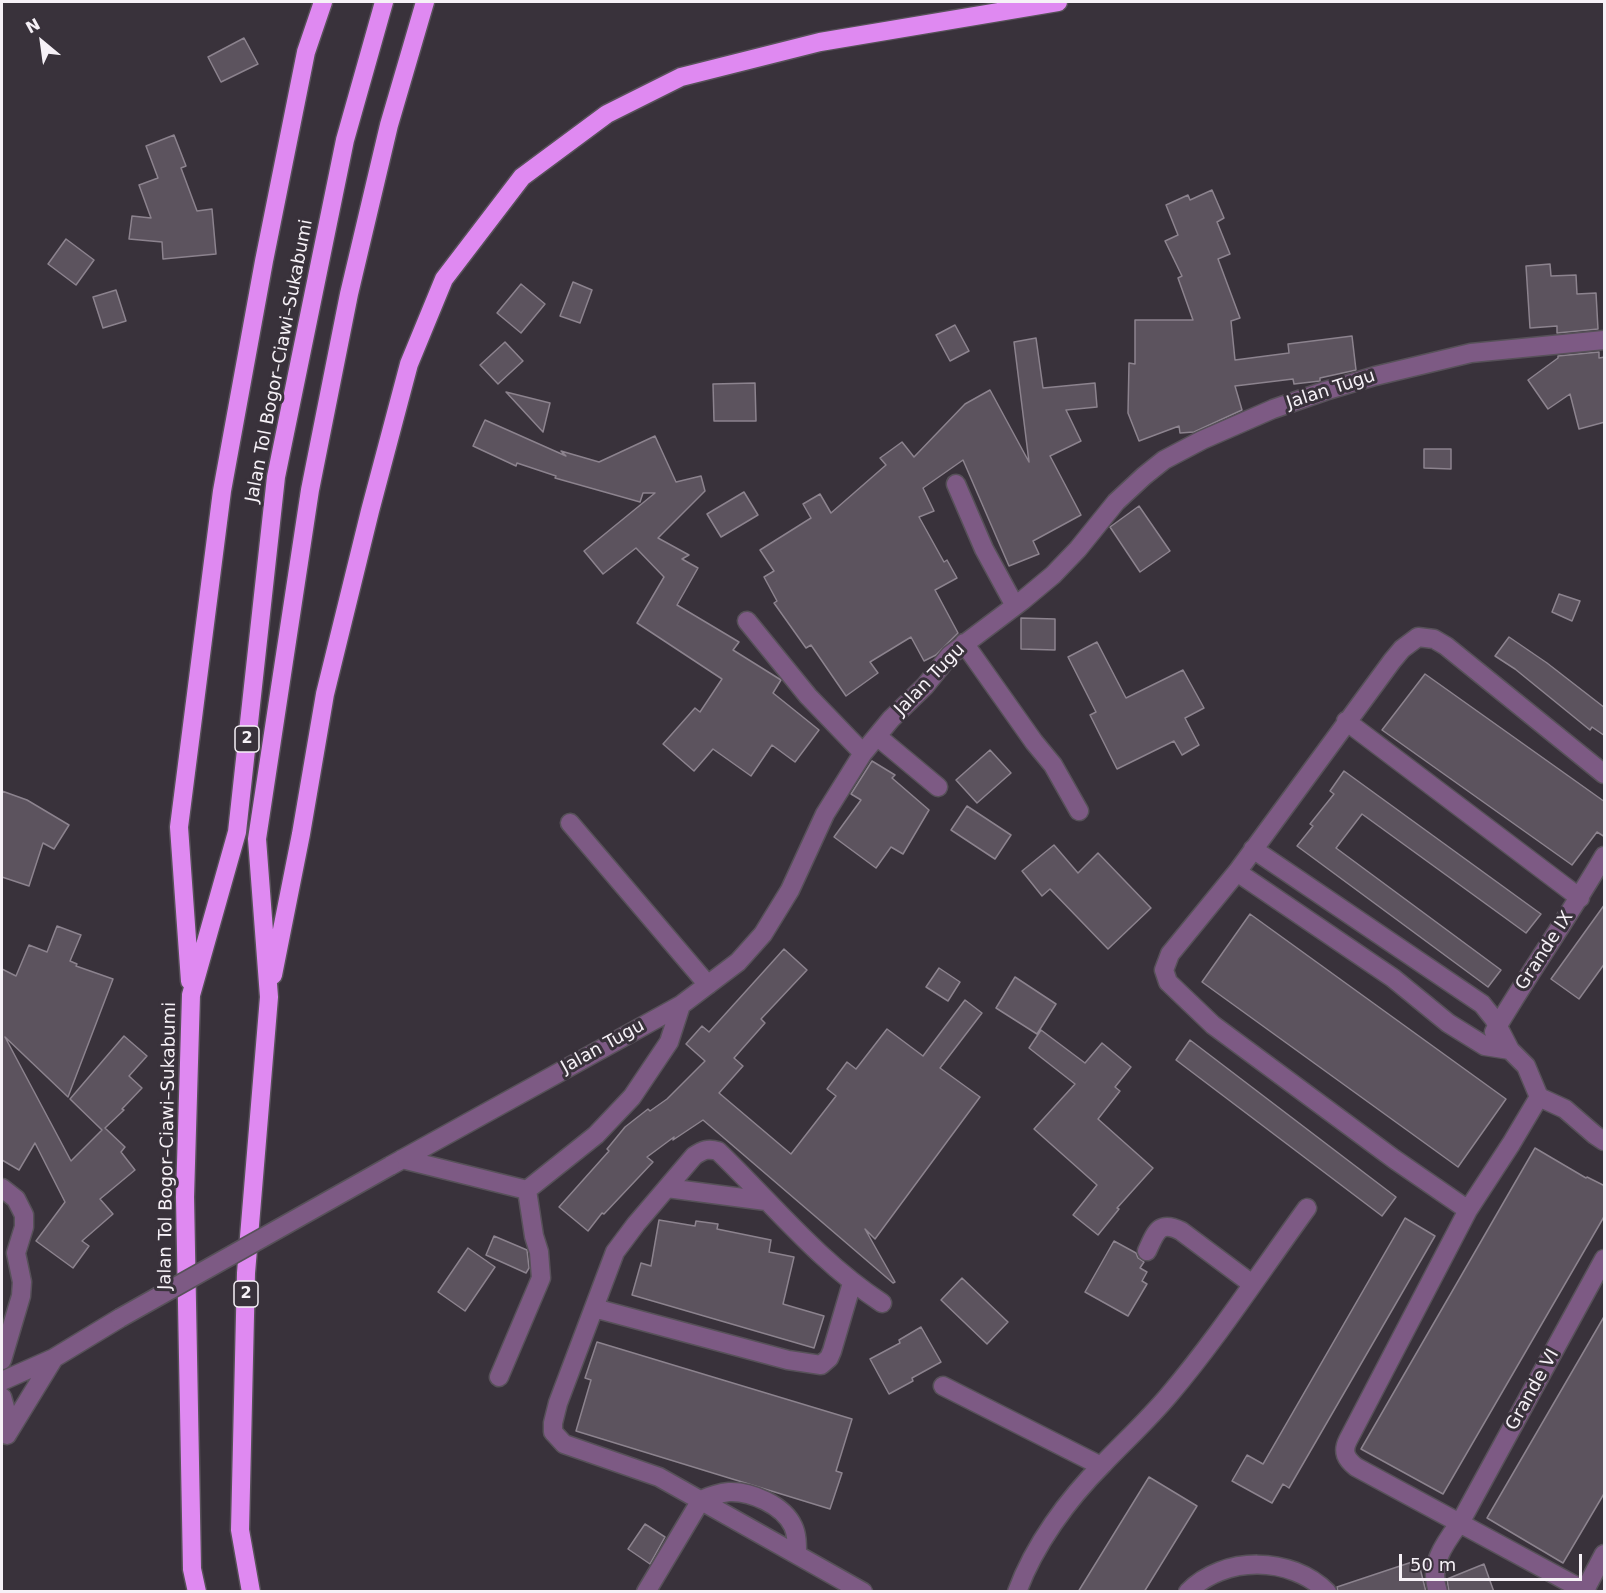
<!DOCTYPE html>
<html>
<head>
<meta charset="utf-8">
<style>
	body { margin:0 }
	#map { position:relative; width:1606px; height:1593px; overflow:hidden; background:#39323b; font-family:"DejaVu Sans",sans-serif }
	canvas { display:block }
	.frame { position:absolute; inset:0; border:3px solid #f6f1f7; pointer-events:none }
	.north { position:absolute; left:12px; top:12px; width:60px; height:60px; -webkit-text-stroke:4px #39323b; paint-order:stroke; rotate:331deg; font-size:16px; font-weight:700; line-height:24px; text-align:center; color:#f6f1f7 }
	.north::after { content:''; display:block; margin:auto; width:21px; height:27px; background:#f6f1f7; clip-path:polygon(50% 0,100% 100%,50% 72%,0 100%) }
	.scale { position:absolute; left:1399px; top:1554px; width:183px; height:27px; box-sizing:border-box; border:3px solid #f6f1f7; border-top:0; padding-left:8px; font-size:18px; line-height:21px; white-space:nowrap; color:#f6f1f7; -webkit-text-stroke:4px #39323b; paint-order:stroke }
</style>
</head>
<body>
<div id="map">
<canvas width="1606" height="1593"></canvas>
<div class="frame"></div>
<div class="north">N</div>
<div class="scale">50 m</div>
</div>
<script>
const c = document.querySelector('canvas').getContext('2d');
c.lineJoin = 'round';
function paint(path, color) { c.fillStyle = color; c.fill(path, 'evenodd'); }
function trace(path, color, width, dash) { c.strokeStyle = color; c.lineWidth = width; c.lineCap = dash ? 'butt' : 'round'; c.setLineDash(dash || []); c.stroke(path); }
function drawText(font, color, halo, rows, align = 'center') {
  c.font = font + ' "DejaVu Sans",sans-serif'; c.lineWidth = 6; c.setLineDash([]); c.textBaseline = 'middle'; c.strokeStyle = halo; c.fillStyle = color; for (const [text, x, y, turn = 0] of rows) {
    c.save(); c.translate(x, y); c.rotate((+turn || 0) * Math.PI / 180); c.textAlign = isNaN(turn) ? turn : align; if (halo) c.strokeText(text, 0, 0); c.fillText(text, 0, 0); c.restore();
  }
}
const building = new Path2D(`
	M244,38L258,64L221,82L208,57Z
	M174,135L186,166L181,168L197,211L212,209L216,254L163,259L162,242L129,239L132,216L151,218L139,185L158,178L146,146Z
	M1212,190L1224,218L1217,222L1230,254L1218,259L1240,318L1231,321L1235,360L1289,353L1288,344L1352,336L1356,370L1320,378V381L1294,384L1293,379L1235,386L1242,410L1194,432L1180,433L1179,426L1139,441L1128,413L1129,363L1135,364V320H1193L1178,278L1182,276L1165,241L1178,235L1166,205L1188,195L1190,200Z
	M66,239L94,260L76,285L48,264Z
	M1550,264L1551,276L1576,275L1577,294L1596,293L1598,329L1557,333V326L1530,328L1526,266Z
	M573,282L592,290L580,323L560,316Z
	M521,284L545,304L521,333L497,313Z
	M116,290L126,321L103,328L93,297Z
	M955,325L969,351L950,361L936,335Z
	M1036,338L1043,388L1095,383L1097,407L1066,410L1081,441L1050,456L1081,515L1033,541L1039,554L1009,566L963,460L923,488L934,511L919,517L944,562L947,560L957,578L935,590L958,633L936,655L924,661L911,637L870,662L878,673L846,696L811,645L806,648L774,603L777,601L764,577L774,571L760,550L811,518L803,504L820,494L831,513L886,465L880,458L902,442L914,457L965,404L990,390L1029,462L1014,342Z
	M505,342L523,361L498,384L480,365Z
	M1599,352V358L1605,357V422L1579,429L1570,394L1548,409L1528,380L1558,358V356Z
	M755,383L756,421H714L713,384Z
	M506,392L550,403L543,432Z
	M485,420L566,456L561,451L599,462L655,436L676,482L701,476L705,491L658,538L689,555L682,559L698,568L677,605L739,642L733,650L781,680L773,693L819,730L795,762L772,745L751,776L713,749L694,771L663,744L695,708L700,712L722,679L637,623L664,577L636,548L603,574L584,551L655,493H643L640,502L555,478L556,476L517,463L516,466L473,446Z
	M1424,449H1451V469L1424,468Z
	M744,492L758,515L721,537L707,514Z
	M1139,506L1170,551L1140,572L1110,527Z
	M1559,594L1580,601L1572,621L1552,612Z
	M1021,618L1055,619V650L1021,649Z
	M1509,637L1547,663L1605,708V736L1592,727L1590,730L1515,669L1495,656Z
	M1097,642L1126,698L1183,670L1204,708L1185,718L1199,745L1182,755L1174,741L1117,769L1090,715L1096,712L1068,657Z
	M1425,674L1605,802V837L1597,832L1572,865L1382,730Z
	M990,750L1011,773L977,803L956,780Z
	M872,761L895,775L892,778L929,810L903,854L891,847L876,868L834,837L861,800L851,794Z
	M1344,771L1541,914L1526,933L1362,814L1336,848L1501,970L1488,987L1297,846L1313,826L1310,824L1334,794L1330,791Z
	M2,791L27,800L69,825L54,849L43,843L29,886L2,877Z
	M967,806L1011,835L995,859L951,830Z
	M1054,845L1078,873L1098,853L1151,908L1108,949L1050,889L1042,896L1022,871Z
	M1605,904V963L1579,999L1551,979Z
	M1250,914L1506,1099L1458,1167L1202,982Z
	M57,926L81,935L70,961L77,964L76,966L113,979L68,1097L5,1037L71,1161L102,1130L70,1099L124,1036L147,1056L129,1076L142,1088L122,1109L124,1110L105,1128L125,1147L121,1152L135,1170L100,1199L113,1214L82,1241L89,1246L73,1268L36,1241L65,1202L35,1143L19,1170L2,1160V969L16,976L29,945L47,952Z
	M784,949L807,970L761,1019L765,1023L734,1058L743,1066L719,1093L791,1154L836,1096L827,1089L847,1062L856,1069L887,1029L923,1056L965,1000L982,1013L940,1068L980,1097L875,1239L865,1229L895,1282L893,1283L703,1120L673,1140L674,1137L647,1157L653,1162L604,1214L602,1213L588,1231L559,1207L609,1151L607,1149L625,1127L648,1109L650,1111L667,1099L705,1061L686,1044L702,1026L709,1032Z
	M939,968L960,982L948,1001L926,987Z
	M1015,977L1056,1004L1037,1034L996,1008Z
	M1041,1030L1085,1063L1102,1043L1131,1067L1115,1087L1120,1091L1098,1119L1153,1168L1117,1208L1119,1209L1098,1235L1073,1215L1097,1185L1034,1129L1075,1084L1029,1048Z
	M1190,1040L1396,1197L1382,1216L1176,1060Z
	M1535,1148L1586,1178L1587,1177L1605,1186V1215L1443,1494L1361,1449Z
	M1405,1218L1435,1236L1289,1488L1283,1484L1272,1503L1232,1481L1247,1455L1263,1464Z
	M659,1220L695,1226L696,1221L718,1224L717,1229L771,1240L769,1252L794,1257L783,1304L824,1316L814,1348L632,1295L641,1263L651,1266Z
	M494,1236L527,1250L529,1268L526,1273L486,1255Z
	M1114,1241L1136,1253L1138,1258L1144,1262L1140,1268L1147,1272L1142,1281L1147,1284L1128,1316L1085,1292Z
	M468,1248L495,1267L465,1311L438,1292Z
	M962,1278L1008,1322L987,1344L941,1300Z
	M1605,1315V1492L1563,1563L1487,1518Z
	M921,1327L941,1362L912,1378L913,1381L889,1394L870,1359L900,1343L899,1340Z
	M597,1342L852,1419L836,1471L842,1473L830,1509L576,1431L591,1380L585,1378Z
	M1149,1477L1197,1506L1144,1592H1078Z
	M645,1524L665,1537L650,1564L628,1549Z
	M1418,1560L1426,1592H1338L1337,1587Z
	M1484,1564L1494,1592H1449L1447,1579Z`);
paint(building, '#5c535e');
trace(building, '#8c838e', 1.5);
const street = new Path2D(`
	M956,484L984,549L1015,606
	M747,621L808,696L863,753
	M964,643L1034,742L1053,765L1079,811
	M1346,721L1580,898
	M878,737L938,787
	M570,823L708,985
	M1253,849L1482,1004L1494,1019L1510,1050L1526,1066L1539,1097L1565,1109L1595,1135L1604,1141
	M1237,872L1393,978L1448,1023L1485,1046L1510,1050
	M1494,1032C1529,973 1569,916 1604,856
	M1539,1097L1511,1144L1468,1210L1348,1440C1342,1452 1346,1459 1356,1467L1587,1592
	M402,1159L527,1190L534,1236L539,1252L541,1278L499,1377
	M390,1166L681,1005L738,962L763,934L790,890L825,814L863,753L891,719L925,686L950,655L1023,600L1053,575L1078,549L1116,502L1144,476L1164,460L1202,440L1273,409L1325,391L1375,376L1471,353L1604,340
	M2,1188L16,1199L24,1215V1227L16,1253L22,1282L21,1296L2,1360
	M667,1188L766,1201
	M527,1190L596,1135L632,1097L669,1042L681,1005
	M1468,1210L1394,1159L1213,1025L1168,982L1164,970L1170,954L1237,872L1392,661L1402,649L1418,637L1434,639L1446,646L1604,774
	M1147,1251C1156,1232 1159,1220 1181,1231L1252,1284
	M594,1308L788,1360L821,1365L829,1358L832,1351L852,1283
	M2,1381L54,1358L120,1318
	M943,1386L1101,1466
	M2,1397L6,1411L7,1435
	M8,1433L54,1358
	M1585,1590L1604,1554
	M646,1592L701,1500C710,1496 719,1493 729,1492C751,1491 783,1505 793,1526C797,1534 797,1544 797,1554
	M863,1592L659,1477L564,1444L553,1432V1423L558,1403L615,1252L636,1224L694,1156C703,1150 708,1148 718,1151C772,1203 818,1261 882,1303
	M1017,1592C1034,1545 1068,1499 1103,1464C1125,1441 1148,1420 1169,1395C1219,1336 1261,1271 1307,1208
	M1188,1592C1224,1555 1291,1556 1327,1592
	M1438,1592C1428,1564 1445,1543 1461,1521L1604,1259`);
const highway = new Path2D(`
	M273,975L301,834L325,694L370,511L409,364L444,279L522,177L607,114L681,77L820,42L1058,2
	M190,981L179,827L222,491L264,261L306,52L323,2
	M197,1592L192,1569L185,1197L191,995L237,832L276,477L345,140L384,2
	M251,1592L240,1530L246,1273L269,997L257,839L310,490L349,294L389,125L425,2`);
trace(street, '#575159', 21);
trace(highway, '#575159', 21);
trace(street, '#7d5a84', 18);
trace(highway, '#df89f1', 18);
const streetBridge = new Path2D(`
	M120,1318L390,1166`);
trace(streetBridge, '#575159', 21, []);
trace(streetBridge, '#7d5a84', 18);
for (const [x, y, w] of [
	[247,739,24],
	[246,1294,24]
]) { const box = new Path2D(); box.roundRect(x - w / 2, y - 13, w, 26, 4.5); c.fillStyle = '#39323b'; c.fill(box); trace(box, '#f6f1f7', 1.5); }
drawText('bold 16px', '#f6f1f7', null, [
	["2",247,739],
	["2",246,1294]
]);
drawText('18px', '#f6f1f7', '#39323b', [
	["Jalan Tol Bogor–Ciawi–Sukabumi",280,361,-79],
	["Jalan Tugu",1331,390,-18],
	["Jalan Tugu",930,680,-46],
	["Grande IX",1545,951,-57],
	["Jalan Tugu",603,1047,-29],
	["Jalan Tol Bogor–Ciawi–Sukabumi",168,1146,-89],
	["Grande VI",1533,1390,-61]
]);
</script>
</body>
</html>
